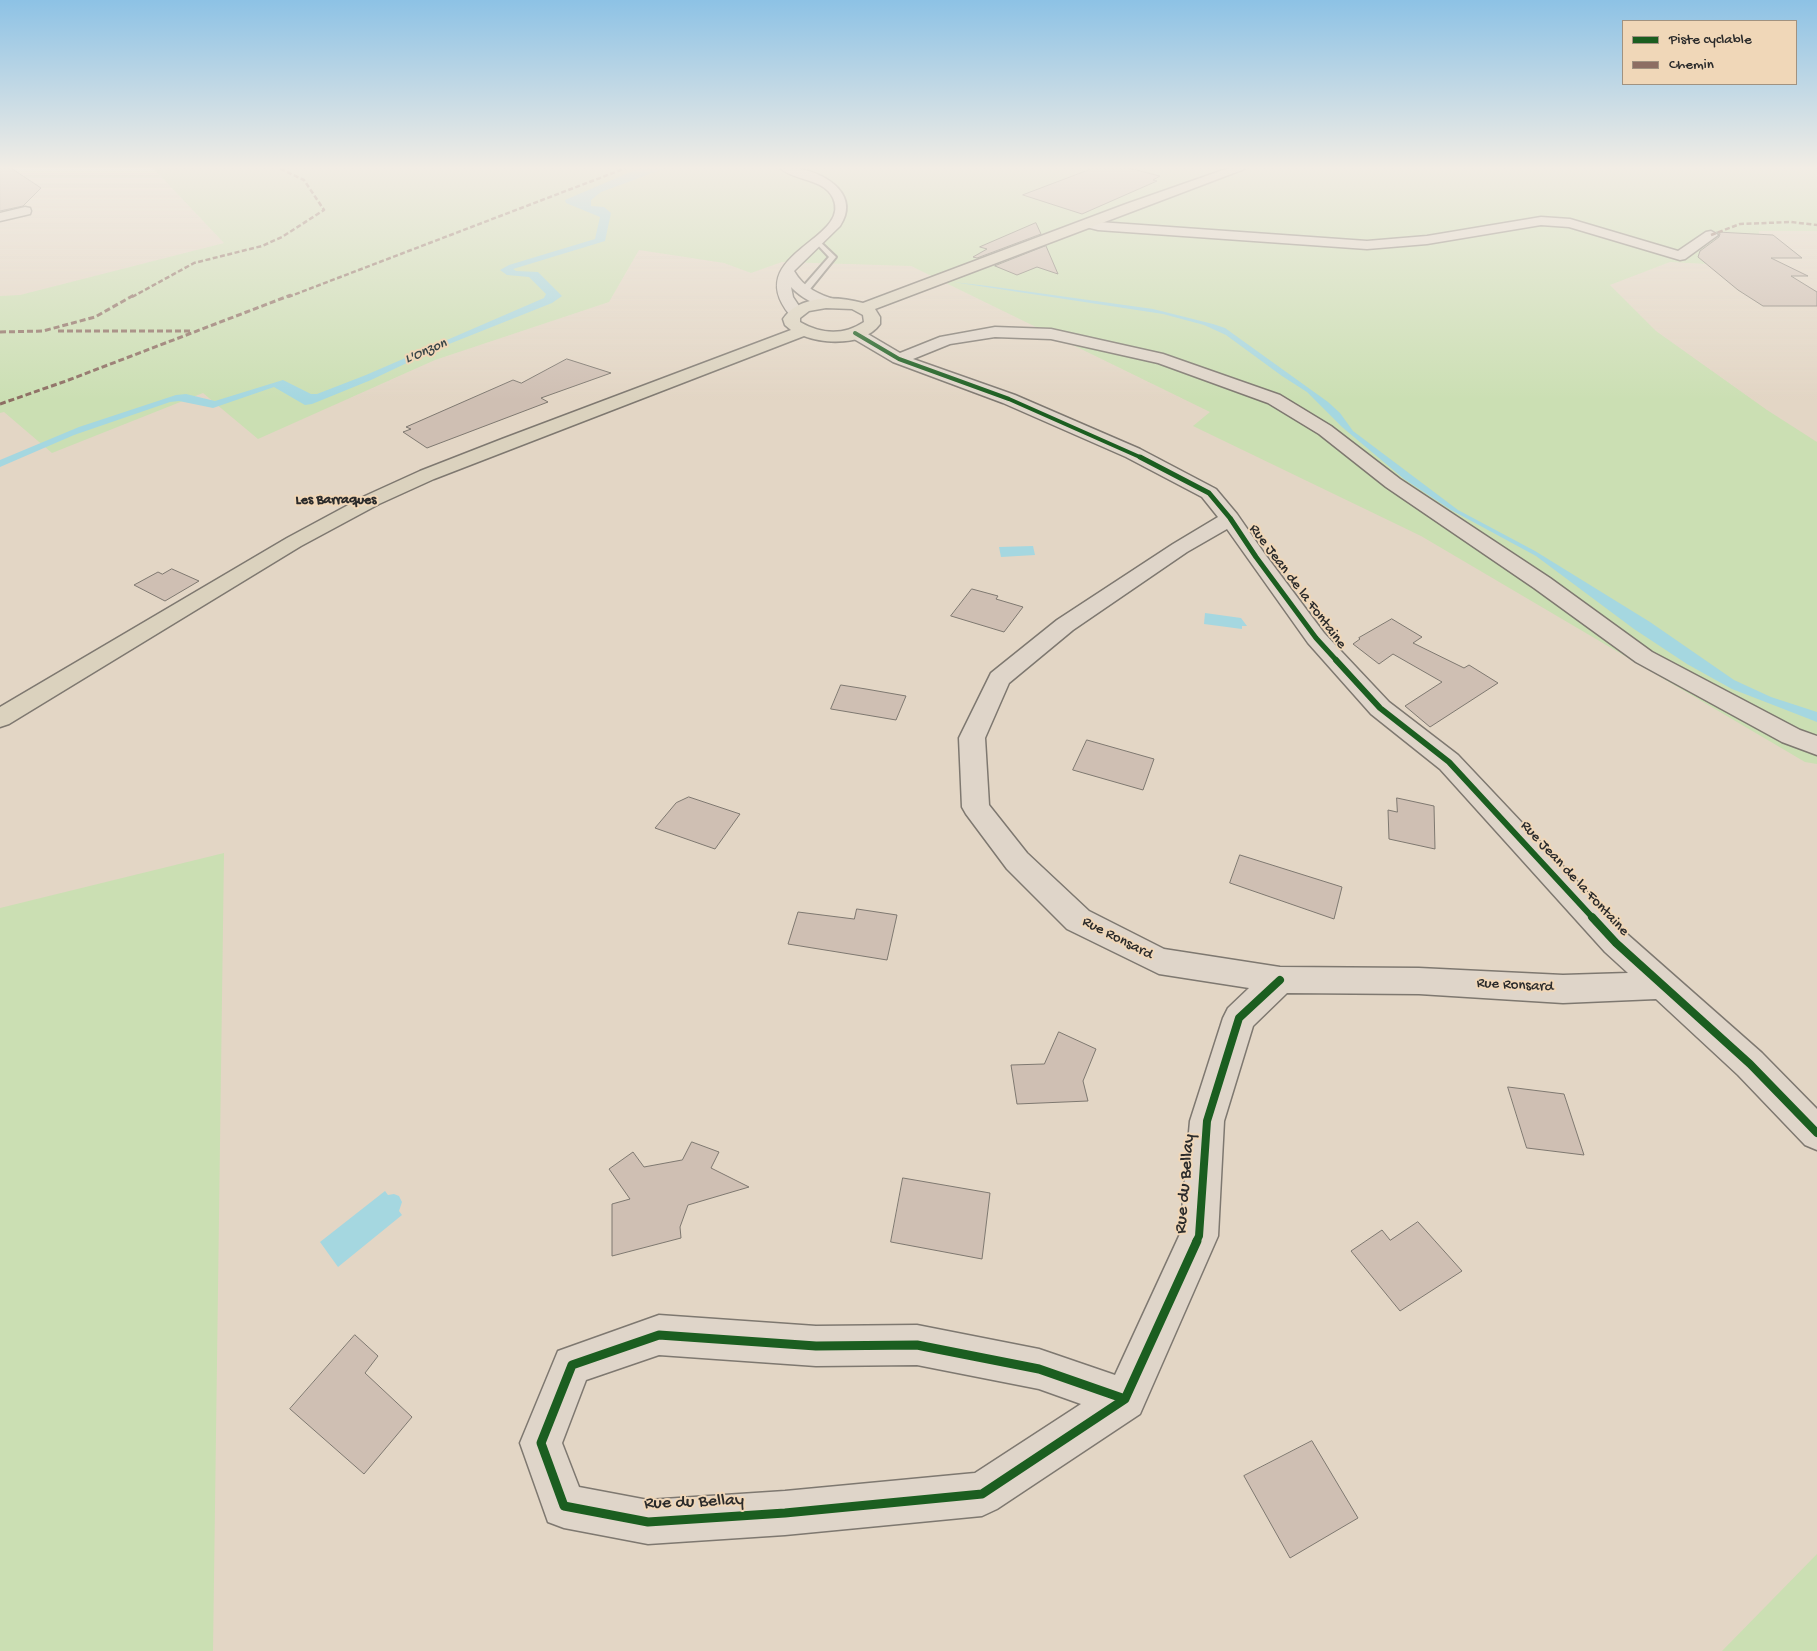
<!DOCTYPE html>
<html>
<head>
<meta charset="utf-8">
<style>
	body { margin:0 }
	#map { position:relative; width:1817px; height:1651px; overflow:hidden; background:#e3d6c5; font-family:"Gochi Hand",sans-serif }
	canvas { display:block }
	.legend { position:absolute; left:1622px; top:20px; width:175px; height:65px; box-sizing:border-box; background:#f0d7b8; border:1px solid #a19280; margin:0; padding:6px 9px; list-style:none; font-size:15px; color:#2b2b2b }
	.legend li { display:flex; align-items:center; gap:10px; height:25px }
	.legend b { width:25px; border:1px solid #a19280 }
</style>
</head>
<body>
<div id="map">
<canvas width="1817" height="1651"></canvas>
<ul class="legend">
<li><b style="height:6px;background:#1b5e20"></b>Piste cyclable</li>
<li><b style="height:6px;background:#8d6e63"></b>Chemin</li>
</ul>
</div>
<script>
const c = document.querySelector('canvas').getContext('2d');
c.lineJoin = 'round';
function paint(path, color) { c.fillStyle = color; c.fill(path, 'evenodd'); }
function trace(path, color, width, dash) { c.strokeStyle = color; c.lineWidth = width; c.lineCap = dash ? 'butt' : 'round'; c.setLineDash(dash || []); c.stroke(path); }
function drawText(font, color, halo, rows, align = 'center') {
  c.font = font + ' "Gochi Hand",sans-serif'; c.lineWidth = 4; c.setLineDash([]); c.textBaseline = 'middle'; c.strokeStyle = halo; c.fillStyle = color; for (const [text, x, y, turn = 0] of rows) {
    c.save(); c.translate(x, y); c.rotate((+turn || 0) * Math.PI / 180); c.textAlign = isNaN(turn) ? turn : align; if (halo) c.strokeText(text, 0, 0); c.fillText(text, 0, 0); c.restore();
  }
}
paint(new Path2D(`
	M153,168H1817V231H1759L1763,267L1670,262L1610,285L1656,331L1767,410L1817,442V764L1805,762L1421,536L1193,426L1210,412L911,266L782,262L751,273L724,263L639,250L609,302L435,360L258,439L203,393L52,453L4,412L0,413V296L20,295L224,243Z
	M224,853L213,1651H0V908Z
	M1817,1554V1651H1722Z`), '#cbdfb3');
paint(new Path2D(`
	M640,168H666L601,192L591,200V206L604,207L611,213L605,241L513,269L516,271L538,272L562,296L552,303L434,350L371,380L312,404L305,405L274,387L213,408L179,401L170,402L74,435L0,467V460L79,427L176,395L186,394L215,401L283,380L311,394H317L366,375L544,298L546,294L529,277L507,275L500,270L509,265L595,239L600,217L566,203L565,200Z
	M953,282L988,286L1153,309L1213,324L1225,328L1328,402L1340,413L1353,431L1458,510L1535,551L1650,622L1734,680L1771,697L1817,712V722L1732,689L1687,664L1634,629L1536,556L1451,510L1404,479L1342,427L1307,392L1282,376L1226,335L1204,325L1163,314Z
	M1033,546L1035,555L1001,557L999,547Z
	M1205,613L1241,618L1247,626H1242V629L1204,624Z
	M385,1191L388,1195L394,1194L399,1196L402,1202L399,1211L402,1215L338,1267L320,1242Z`), '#a5d7e0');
const building = new Path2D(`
	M0,168H11L41,188L23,206L0,211Z
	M1094,168H1128L1160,176L1153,180L1157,181L1082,214L1023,195Z
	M1036,223L1041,234L977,258L973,257L987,249L980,247Z
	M1717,232L1773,235L1802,258H1771L1808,276H1791L1817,292V306H1763L1738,290L1698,257L1700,251L1719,237L1720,234Z
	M1046,246L1058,274L1037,267L1017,275L995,266Z
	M567,359L611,373L541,398L548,402L427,448L403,432L411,429L406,427L513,380L521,383Z
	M172,569L199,581L165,601L134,585L158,572L162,574Z
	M972,589L998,596L996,599L1023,607L1004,632L951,616Z
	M1392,619L1422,637L1413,643L1464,668L1469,665L1498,683L1430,727L1405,706L1442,682L1393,654L1379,664L1353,644L1360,639L1359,638Z
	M841,685L866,689L906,696L896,720L831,709Z
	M1087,740L1154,759L1143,790L1073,770Z
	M689,797L740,814L715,849L655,828L676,803Z
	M1397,798L1434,806L1435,849L1389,839L1388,810L1397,812Z
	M1240,855L1342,887L1334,919L1230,883Z
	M857,909L897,915L887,960L788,944L798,912L854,919Z
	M1059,1032L1096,1049L1083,1081L1088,1101L1017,1104L1011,1065L1044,1064Z
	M1508,1087L1564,1094L1584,1155L1527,1148Z
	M692,1142L719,1152L711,1168L749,1187L688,1205L680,1227L681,1238L612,1256V1204L630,1199L609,1169L633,1152L644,1167L682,1160Z
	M903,1178L990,1193L982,1259L891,1242Z
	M1418,1222L1462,1271L1400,1311L1351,1251L1382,1230L1390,1240Z
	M355,1335L378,1356L365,1373L412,1417L364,1474L290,1409Z
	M1312,1441L1358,1518L1290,1558L1244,1476Z`);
paint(building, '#cfbfb3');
trace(building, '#7e7870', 1);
const lane = new Path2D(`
	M817,239L836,257L806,294H800V290L829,257L814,241Z`);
const street = new Path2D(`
	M25,207L30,208L31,211L30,214L0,221V213Z
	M1541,217L1570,219L1678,251L1706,232L1711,231L1718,235L1685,259L1680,260L1569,227L1541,225L1427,244L1367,249L1098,230L1082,226L1080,223L1087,219L1099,222L1367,241L1427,236Z
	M995,327L1051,329L1163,354L1280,395L1331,426L1400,479L1550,578L1652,652L1800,730L1817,736V755L1782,742L1636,662L1534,588L1386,487L1319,434L1268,403L1158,363L1051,339L995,337L950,344L913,359L1015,395L1140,449L1216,489L1237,514L1264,553L1324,633L1389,702L1458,755L1627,934L1762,1053L1817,1109V1150L1805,1145L1738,1075L1656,999L1563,1003L1419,994L1287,993L1253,1026L1224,1121L1218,1236L1140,1414L997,1509L982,1516L785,1535L648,1544L564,1528L548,1522L520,1443L558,1351L659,1315L816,1326L917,1325L1039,1349L1115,1375L1180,1234L1190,1121L1223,1018L1228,1008L1249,988L1159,974L1067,929L1007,869L966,814L962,807L959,738L991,673L1057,620L1173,544L1218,517L1202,497L1126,457L1003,403L893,362L849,336L847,333L849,330H861L900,353L940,337ZM1227,529L1308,643L1371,714L1440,769L1605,952L1628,973L1563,975L1419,968L1280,967L1164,949L1089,911L1027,853L989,805L985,738L1009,683L1073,630L1187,552ZM659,1355L816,1366L917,1365L1039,1389L1081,1404L975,1473L785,1491L648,1500L579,1487L562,1443L586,1380Z`);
const secondary = new Path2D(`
	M780,168C787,168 794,167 800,169C828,174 860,196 840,226L794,271C804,288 819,295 837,300L839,303L837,306C822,310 801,298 791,287L793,297L803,312L800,315H790C740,254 853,240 833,198C824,178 794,181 780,168Z`);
const primary = new Path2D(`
	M1229,168H1247L875,309L880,317V324C864,346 825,344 804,336L434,479L379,504L301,546L9,724L0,727V707L287,538L365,496L420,471L502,439L791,330L785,325L783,319C800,294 837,296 863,303L1126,204ZM826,308L852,309L863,315L864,322C843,336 821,334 800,322V318L809,311Z`);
trace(lane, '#7e7870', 4);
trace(street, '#7e7870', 3);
trace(secondary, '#7e7870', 3);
trace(primary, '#7e7870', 3);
paint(lane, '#dfd5c9');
paint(street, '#dfd5c9');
paint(secondary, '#dfd5c9');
paint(primary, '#dbd2be');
trace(new Path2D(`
	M1711,235L1740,224L1791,222L1817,225
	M132,297L194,263L262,246L282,237L324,210L304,180L279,168
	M288,297L626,168`), '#8d6e63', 2.5, [5, 2.5]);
trace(new Path2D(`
	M58,331H190
	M0,332L43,331L95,317L134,295
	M0,404L66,381L291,295`), '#8d6e63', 3, [6, 3]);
trace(new Path2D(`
	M855,333L899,359L1009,399L1142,458`), '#1b5e20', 4);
trace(new Path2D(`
	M1140,457L1209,493L1230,518L1256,557L1316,638L1337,661`), '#1b5e20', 5);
trace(new Path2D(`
	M1336,660L1380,708L1449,762L1593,918`), '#1b5e20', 6);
trace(new Path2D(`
	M1592,917L1616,943L1750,1064L1817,1133
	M1196,1242L1199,1236L1207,1121L1239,1018L1280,980`), '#1b5e20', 8);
trace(new Path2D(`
	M659,1335L816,1346L917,1345L1039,1369L1125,1399L982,1494L785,1513L648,1522L564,1506L541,1443L572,1365Z
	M1125,1399L1197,1241`), '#1b5e20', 9);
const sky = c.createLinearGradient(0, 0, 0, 400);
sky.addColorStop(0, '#8dc2e5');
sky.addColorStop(0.42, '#f2ede5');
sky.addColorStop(1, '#f2ede500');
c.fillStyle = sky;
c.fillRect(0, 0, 1817, 400);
drawText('italic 14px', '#394548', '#f0d7b8', [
	["L'Onzon",426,352,-23]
]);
drawText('bold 14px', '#2b2b2b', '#f0d7b8', [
	["Les Barraques",336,501]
]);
drawText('15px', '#2b2b2b', '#f0d7b8', [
	["Rue Jean de la Fontaine",1297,587,53],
	["Rue Jean de la Fontaine",1574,879,47],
	["Rue Ronsard",1117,939,27],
	["Rue Ronsard",1515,986,3]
]);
drawText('18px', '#2b2b2b', '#f0d7b8', [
	["Rue du Bellay",1186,1184,-85],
	["Rue du Bellay",694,1503,-2]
]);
</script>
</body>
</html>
